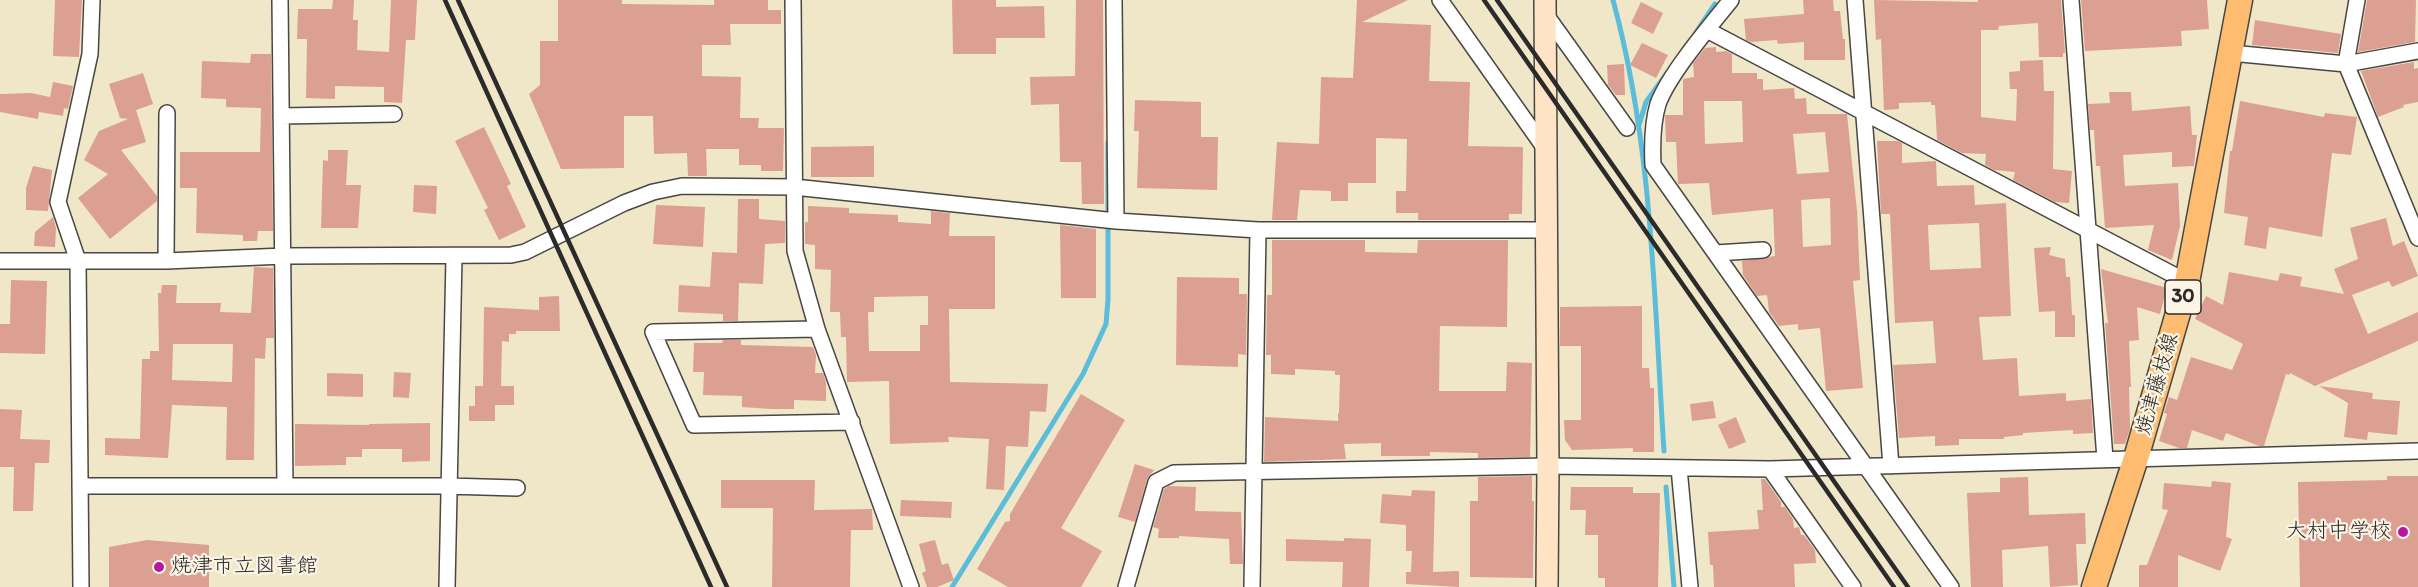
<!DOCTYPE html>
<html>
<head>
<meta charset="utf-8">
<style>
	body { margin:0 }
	canvas { display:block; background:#f0e6c8 }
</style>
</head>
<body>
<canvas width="2418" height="587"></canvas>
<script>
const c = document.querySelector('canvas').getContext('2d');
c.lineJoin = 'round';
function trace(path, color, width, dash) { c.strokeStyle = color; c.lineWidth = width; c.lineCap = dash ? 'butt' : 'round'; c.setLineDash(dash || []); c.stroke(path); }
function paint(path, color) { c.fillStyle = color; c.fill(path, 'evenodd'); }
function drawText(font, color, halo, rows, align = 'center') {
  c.font = font + ' Itim,"Klee One",sans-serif'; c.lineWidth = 4.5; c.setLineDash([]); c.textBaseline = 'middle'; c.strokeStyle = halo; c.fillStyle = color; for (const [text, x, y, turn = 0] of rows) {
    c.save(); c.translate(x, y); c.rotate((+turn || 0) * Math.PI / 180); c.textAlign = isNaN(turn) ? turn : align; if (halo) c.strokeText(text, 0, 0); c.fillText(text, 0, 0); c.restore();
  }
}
trace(new Path2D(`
	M1613,0C1653,146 1654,301 1664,451
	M1695,34L1715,4
	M1639,125L1646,102L1667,73
	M1666,487L1674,587
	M952,587L1083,374L1106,324L1108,299V143`), '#5bbdd9', 5);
paint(new Path2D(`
	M55,0H82L79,57L53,56Z
	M333,0H354L353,20H358L357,50L389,52L391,0H417L415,40H406L402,103L384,102V87L335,86V99L306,98L307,39H297L298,9H332Z
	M558,0H622V4L714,5V0H768V10H781V24H730L731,45H702V76L741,77L740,118H759L758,128H784L783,171H761V165H739V149H706L707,176H688L687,153L654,154L653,116H624V168L561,169L529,94L540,85V41H558Z
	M952,0H996V7L1044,6L1045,38H996V54H953Z
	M1076,0H1103L1104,204H1082L1081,162H1060L1059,104L1031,105L1030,77L1075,76Z
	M1357,0H1408L1362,22L1431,25L1429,81L1470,82L1468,146L1523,147L1522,214H1509V220H1418V213H1396V191H1406L1407,139L1376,138V183H1348V201H1331V191L1300,190L1297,220H1272L1277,142L1319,144L1321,77L1353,78Z
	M1803,0H1833L1834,11H1840L1843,39H1845V60H1804V42L1778,44L1777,40L1751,42L1746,40L1744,19L1804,14Z
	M1874,0L1978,2V0H2061L2065,53H2063V57H2039L2038,23L1999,26L1998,30H1981V117L2016,121L2017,89H2010L2009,72L2020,71V61L2043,60L2044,91H2054L2053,169L2072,171L2069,203L2055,202L2013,180L2015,172L1994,170L1985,165L1986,154L1962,153L1937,140L1935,105H1931V102L1899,103V109L1884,110L1881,39L1876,40Z
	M2081,0H2207L2209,29L2181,31L2182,46L2085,51Z
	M2367,0H2416L2415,42L2358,52Z
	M1641,2L1663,13L1653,34L1631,23Z
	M2255,20L2341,34L2338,53L2252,45Z
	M1642,43L1668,55L1656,78L1630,65Z
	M1716,47V52L1726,51L1732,54V73H1757V79H1763V90L1794,88L1795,99L1806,98L1807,114H1847L1857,211L1860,280L1853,281L1863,388L1826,391L1820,328L1798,330V324L1779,326L1769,312L1767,295L1757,296L1743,275L1742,261L1775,256L1773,209L1712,215L1709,183L1678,184L1676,142H1666L1665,115H1683V79L1694,77L1693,63L1705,48ZM1704,101H1742L1743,142L1705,144ZM1825,132L1829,172L1797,174L1793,134ZM1830,198L1831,245L1803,247L1801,200Z
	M251,54H271L273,231H258L257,241H243V235L196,233L197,188H180V152H260L261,108L226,107V99L201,98L202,61L250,63Z
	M2414,62V69L2418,68V102L2403,105L2404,107L2378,117L2361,71Z
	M1624,64L1625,95H1616L1608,85L1607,65Z
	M143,73L153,104L136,110L146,142L121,150L157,196V201L110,239L78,198L108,174L84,160L99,131L128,119L120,118L109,84Z
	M53,82L73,86L68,109L64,108L63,116L39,112L38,119L0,112V94L31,93L50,97Z
	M2109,92H2131L2132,111L2190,106L2192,135H2197L2194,166L2172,167V152L2123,155L2125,186L2178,183L2180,226L2172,260L2148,250L2154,225L2105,228L2100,166H2096L2094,130H2090L2088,104L2110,103Z
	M1135,100L1201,102V137H1218L1217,190L1137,188L1139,131H1134Z
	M2240,101L2324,117L2325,113L2357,117L2351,155L2332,153L2322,237L2269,227L2266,249L2244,245L2248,217L2224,213L2230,151H2232Z
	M484,127L511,184L507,186L526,227L499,240L484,210L488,208L455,141Z
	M1877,141H1898L1902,143V163L1936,161L1937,186L1974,185L1975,205L2006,203L2011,316L1979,317L1983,360L2017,358L2019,396L2066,393V401L2091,399L2093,433L2073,434V430L2023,433V435L2004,437V439H1959V445L1935,446V436L1899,438L1893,365L1936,363L1933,321L1895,323L1890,214H1881ZM1979,223L1981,268L1930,270L1928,225Z
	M874,146V177H811V147Z
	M328,150H348L346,185H361L358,228H321L323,160L328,161Z
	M33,166L52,170L48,211L26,210V188Z
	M414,185L437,186L436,214L413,212Z
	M738,199H759V219L785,221V243L765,244L763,284L739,283L738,321H723V314L678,312L679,285L710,287L712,252L737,253Z
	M656,205L705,207L703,247L653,244Z
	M808,206L849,208V213L898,215V222L931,224V211L950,213L949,236H995V309H949L950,382L1048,384L1046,412L1030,411L1028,447L1006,446L1004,490L986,489L989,439L948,437L949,442L890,444L889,381L847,382L846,337H841L840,312H830L831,270L815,269V245L805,244V222H808ZM928,296V325H920V351H869L868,312H874V297Z
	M53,217L56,228L55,247L34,246L35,232Z
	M2386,218L2393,246L2404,241L2418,276L2392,287L2389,281L2352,295L2368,334L2418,312V341L2315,386L2290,373L2289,375L2286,374L2264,446H2259L2226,433L2223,441L2192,430L2187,448H2179L2159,441L2167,414L2164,413L2169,397L2177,400L2191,357L2232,370L2243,344L2195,319L2206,296L2223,305L2229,272L2278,281L2280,273L2302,277L2300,286L2344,294L2334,269L2358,259L2350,228Z
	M1060,225L1096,229V298H1061Z
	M1272,240H1365V252L1417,253L1418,240H1508L1507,327L1440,326L1439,391H1506L1507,362L1532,363L1530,457L1478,458V453L1430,452V456H1381V443L1344,444L1346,459L1264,462L1265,417L1338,421V413H1339L1340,375H1335V371L1295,369V375L1271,374V355H1266L1267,295H1272Z
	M2051,247L2049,255L2065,259L2066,277H2070L2072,315H2075V337H2055V311L2039,312L2034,248Z
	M254,267L273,268L274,338H266L265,359L255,358L254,460H226L227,407L172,405L168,458L105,455V438L140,439L142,359H150V351H159L158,293H161L162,285H177L176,303H221L220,312L251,313ZM173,344H233L232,382L172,380Z
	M2101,269L2167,288L2160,314L2137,307L2139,340L2129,341L2131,387H2129L2130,429L2125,444H2114L2105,323H2108Z
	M1177,277L1239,278V294H1247L1246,355L1238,354V367L1176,365Z
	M11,280L47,281L45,354L0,353V324H10Z
	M559,296L560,331H516V334H509V342L502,341L501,386H514V405H495V421H469V406H475V386H483L484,307L539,310V297Z
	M1642,306V368H1649L1650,388H1654V452H1633V448L1572,450L1565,440L1564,420H1581V346H1560V307Z
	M723,340H741V345L813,347L816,355L815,373H823L826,382V401L794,400V409H771L742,407V396L703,395L704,372H693L694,343H722Z
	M394,372L411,373L409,398L393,397Z
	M327,373L363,374V397L327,396Z
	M2319,386L2373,393L2372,399L2400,401L2397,435L2368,432L2367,440L2344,437L2348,403Z
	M1081,394L1125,420L1061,528L1102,551L1081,587H1008L977,569L1005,522L1010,521V514Z
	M1713,401L1716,418L1692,421L1690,404Z
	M0,409L22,410L20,439L50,440L49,463H35L33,511H13L14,467H0Z
	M1736,417L1746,442L1729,449L1718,425Z
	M430,423V461L402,462V449H362V457H346V465L295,466V424L369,425V424Z
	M1135,464L1154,470L1147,479L1135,522L1118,517Z
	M1532,476V501H1534L1533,578L1470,577V501H1478V477Z
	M2387,476H2418V587H2300L2298,482L2387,480Z
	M2028,477L2029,515L2085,513L2086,544H2076L2078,585L2050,587L2048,546L2002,550L2003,587H1971L1967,493L2000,492V478Z
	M1761,479H1765L1781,502V507H1785L1793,519L1794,528L1799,527L1801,535H1804L1815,550L1816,563L1794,564L1795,587H1714L1713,565H1710L1708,532L1759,529L1757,510H1763Z
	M721,480H815L814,510L872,509L873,530H851L850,587H772L773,508H721Z
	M2212,481L2231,483L2226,537L2232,539L2220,571L2178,555V587H2139V565H2147L2168,510L2162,509L2164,483L2211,487Z
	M1169,486L1196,487L1195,511L1241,512L1243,564H1230L1229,539L1179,536V538H1158L1159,529L1153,527L1164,489Z
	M1571,487H1633V493H1660L1658,587H1605V578H1598V535H1585L1586,510H1570Z
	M1412,490L1435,491L1433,572L1459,571V587L1406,584V572H1411L1412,551H1406V525L1380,523L1382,494L1411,496Z
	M901,500L952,502L951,518L900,516Z
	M1344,538L1371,539L1369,587H1342L1343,562L1286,561V539L1344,541Z
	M147,540L209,545V587H109V547Z
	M935,540L942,565L948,563L954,580L937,587H927L922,573L926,571L919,544Z`), '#dca093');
const street = new Path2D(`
	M280,0L285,486
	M793,0L795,251L817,329L911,587
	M1114,0L1116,221
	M1440,0L1546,150
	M1731,0C1710,26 1669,74 1658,104C1652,124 1652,144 1653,165L1951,587
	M1855,0L1891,466
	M2071,0L2105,459
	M2357,0L2346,64L2418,238
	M1544,12L1627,128
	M1707,30L2187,282
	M2231,53L2346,64L2418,51
	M281,116L394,114
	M1716,253L1763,250
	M0,261H166L284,256L511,255L525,252L624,203L653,192L682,186L794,187L1116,221L1258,230H1546
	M166,261L167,113
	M817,329L653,332L694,425L852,422
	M1679,468L1690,587
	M1770,469L1853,587
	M80,486H448L517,488
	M81,587L78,261L58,202L90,54L92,0
	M447,587L454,257
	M1126,587L1156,482L1174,473L1548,466L1770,469L2418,451
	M1252,587L1258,230`);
const secondary = new Path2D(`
	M1545,0L1548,466L1547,587`);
const primary = new Path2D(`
	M2094,587L2136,458L2187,282L2240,0`);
trace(street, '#494743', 18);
trace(secondary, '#494743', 24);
trace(primary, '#494743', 27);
trace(street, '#fff', 15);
trace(secondary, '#fee4c5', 21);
trace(primary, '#fdbc6f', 24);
trace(new Path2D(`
	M445,0L711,587
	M458,0L727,587
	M1484,0L1894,587
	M1497,0L1908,587`), '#2b2b2b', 4.5);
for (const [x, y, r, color] of [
	[2403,532,6,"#b5179e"],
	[159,567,6,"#b5179e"]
]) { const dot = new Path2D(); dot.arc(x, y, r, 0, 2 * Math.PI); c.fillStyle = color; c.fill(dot); trace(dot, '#fcf5e5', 2); }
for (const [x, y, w] of [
	[2183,297,36]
]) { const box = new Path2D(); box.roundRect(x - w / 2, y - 17, w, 34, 4.5); c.fillStyle = '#fcf5e5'; c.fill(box); trace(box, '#2b2b2b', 1.5); }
drawText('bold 20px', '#2b2b2b', null, [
	["30",2183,297]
]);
drawText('21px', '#2b2b2b', '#fcf5e5', [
	["焼津藤枝線",2158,384,-74]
]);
drawText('21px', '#2b2b2b', '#fcf5e5', [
	["大村中学校",2391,532],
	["焼津市立図書館",171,567,"left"]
], 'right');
</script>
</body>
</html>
